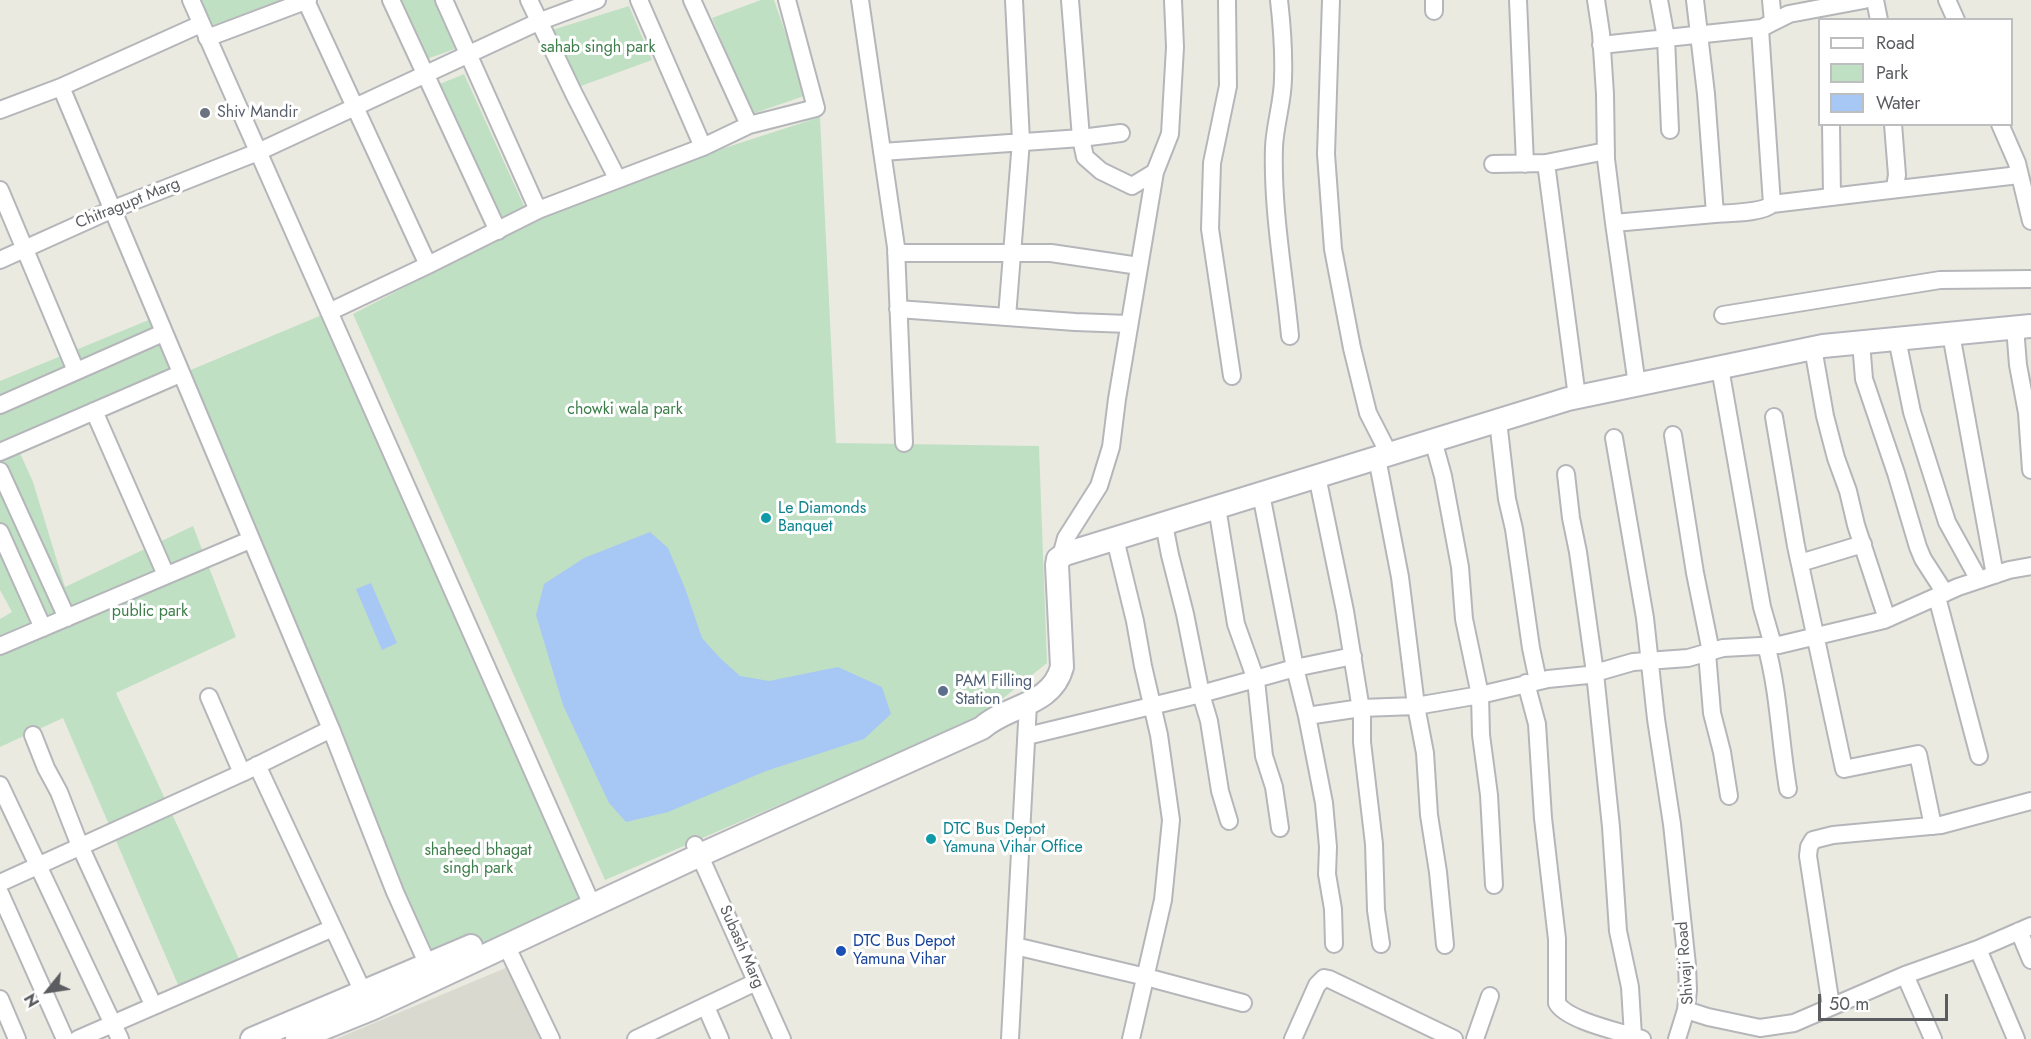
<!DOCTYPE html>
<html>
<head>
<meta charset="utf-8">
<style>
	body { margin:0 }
	#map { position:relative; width:2031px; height:1039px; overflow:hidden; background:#ebeae1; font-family:Jost,sans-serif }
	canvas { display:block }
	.legend { position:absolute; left:1818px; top:18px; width:195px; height:108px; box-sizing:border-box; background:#fff; border:2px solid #bdbebf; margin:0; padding:8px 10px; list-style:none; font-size:18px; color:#5a5c60 }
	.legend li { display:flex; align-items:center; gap:12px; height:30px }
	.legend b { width:30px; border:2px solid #bdbebf }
	.north { position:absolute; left:18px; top:961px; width:60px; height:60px; -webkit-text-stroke:4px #fff; paint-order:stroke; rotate:240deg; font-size:16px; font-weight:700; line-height:24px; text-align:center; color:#5a5c60 }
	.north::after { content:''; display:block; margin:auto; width:21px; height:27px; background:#5a5c60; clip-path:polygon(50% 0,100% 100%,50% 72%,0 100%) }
	.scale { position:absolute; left:1818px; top:994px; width:130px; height:27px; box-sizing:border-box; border:3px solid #5a5c60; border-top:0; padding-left:8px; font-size:18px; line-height:21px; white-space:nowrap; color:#5a5c60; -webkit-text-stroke:4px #fff; paint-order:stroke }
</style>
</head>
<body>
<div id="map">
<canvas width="2031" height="1039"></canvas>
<ul class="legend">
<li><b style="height:8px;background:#fff"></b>Road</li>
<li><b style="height:16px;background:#c0e0c4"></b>Park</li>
<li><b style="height:16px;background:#a7c7f5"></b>Water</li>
</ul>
<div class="north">N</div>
<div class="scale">50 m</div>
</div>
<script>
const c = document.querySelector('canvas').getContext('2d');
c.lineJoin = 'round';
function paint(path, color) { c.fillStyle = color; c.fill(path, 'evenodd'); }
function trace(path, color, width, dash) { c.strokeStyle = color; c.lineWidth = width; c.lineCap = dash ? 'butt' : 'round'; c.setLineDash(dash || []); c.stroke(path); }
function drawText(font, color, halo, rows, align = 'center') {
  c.font = font + ' Jost,sans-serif'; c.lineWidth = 6; c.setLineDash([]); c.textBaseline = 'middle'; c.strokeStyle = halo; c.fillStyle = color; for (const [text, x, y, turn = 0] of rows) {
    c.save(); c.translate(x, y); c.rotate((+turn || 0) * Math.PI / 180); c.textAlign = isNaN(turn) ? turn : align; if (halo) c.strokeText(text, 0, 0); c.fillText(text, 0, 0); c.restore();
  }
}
paint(new Path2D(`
	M508,967L541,1039H336Z`), '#dad9cf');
paint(new Path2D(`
	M199,0H281L211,26Z
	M396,0H434L455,49L421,61Z
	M761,0H774L807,95L752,114L712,18Z
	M629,6L652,60L581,86L552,30Z
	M464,74L525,208L494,220L435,86Z
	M820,117L836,443L1039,446L1047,663L976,720L605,880L353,314L586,193Z
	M329,312L590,903L436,978L180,374L14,440L33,482L65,587L193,526L236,637L116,693L240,961L179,987L63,718L0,747V619L12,612L0,590V381L156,317L181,374Z`), '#c0e0c4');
paint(new Path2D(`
	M650,532L668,548L685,588L702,638L720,658L740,676L769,681L838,667L882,687L891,714L864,739L766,771L668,812L626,822L609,803L563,705L536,615L544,584L584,558Z
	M371,583L397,643L382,650L356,589Z`), '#a7c7f5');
const street = new Path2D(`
	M191,0L592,905
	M391,0L498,231
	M444,0L538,210L703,147L749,125L692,0
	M529,0L574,94L617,178
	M639,0L703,147
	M860,0L896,247L904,443
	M1227,0L1228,86L1212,163L1210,229L1232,376
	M1279,0C1282,26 1284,52 1283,78C1283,101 1275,124 1274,147C1272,210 1284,273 1290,336
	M1331,0L1326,154L1333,249L1352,348L1368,413L1389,454
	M1434,0V11
	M1518,0L1525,164
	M1596,0L1601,33L1605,94L1606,159L1614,223
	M1659,0L1666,38L1670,130
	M1771,0L1773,22L1789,14L1864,0
	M1875,0L1879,20
	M1947,0L1956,20
	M306,1L428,265
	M207,38L308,0
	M1601,45L1761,28
	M61,87L331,729L395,892L432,974
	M0,110L61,87L201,24
	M1831,124L1832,197
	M2000,124L2017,163L2031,221
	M749,125L816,108L787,0
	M882,152L1081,138L1121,133
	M1546,163L1577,397
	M1493,164L1546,163L1606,151
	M1155,172L1170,134L1175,47L1173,0
	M0,190L76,371
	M1890,190L2019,175
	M1772,204L1890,190L1895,187L1897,175L1893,124
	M1715,214C1729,213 1763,213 1772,204L1760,29L1773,22
	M896,253H1051L1139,266
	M0,260L111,210L258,152L538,22L597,0
	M898,309L1075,322L1129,324
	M329,312L428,265L538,210
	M1723,315L1940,280L2031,279
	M1007,317L1021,141L1014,0
	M2015,327L2018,365L2027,413L2031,470
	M1951,334L1995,575
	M1897,339L1912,412L1947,522L1979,580
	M1861,342L1864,379L1896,473L1918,547L1923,559L1945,593
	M1813,348L1825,416L1836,458L1848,491L1856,525L1885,613L1889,618
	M1720,368L1762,607L1773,645
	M1637,385L1614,223L1715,214L1706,94L1695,0
	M0,405L163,333
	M94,411L166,575
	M1774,417L1796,546L1844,769L1918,754L1933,826
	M1498,421L1507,499L1514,529L1531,648L1538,681
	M1673,435L1695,573L1711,652
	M1614,438L1645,618L1656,719L1672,824L1687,965L1688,990L1686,1010L1708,1017L1760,1028L1794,1023L1905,975L1978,949L2031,926
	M1433,440L1443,476L1460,567L1464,619L1480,695L1548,679L1588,675L1633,662L1688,658L1723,648L1779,645L1884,620L1958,587L2009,570L2031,566
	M0,452L180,374
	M1377,458L1400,577L1416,706L1425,753L1429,815L1438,872L1445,945
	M0,471L67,618
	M1566,474L1571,518L1578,552L1595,673L1611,827L1618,931L1630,987L1633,1036
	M1317,476L1345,611L1362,716V742L1374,844L1376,910L1381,944
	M1261,494L1295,668L1307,716L1324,803L1328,847L1327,874L1333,909L1334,944
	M1217,507L1236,624L1256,680L1264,756L1274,787L1280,828
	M1164,524L1170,555L1185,614L1201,694L1209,721L1220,791L1229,821
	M0,532L43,628
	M1115,539L1135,621L1143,666L1159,735L1171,820L1163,900L1131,1039
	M1061,556L1066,538L1099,486L1111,447L1117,399L1155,172L1132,186L1101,171L1085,157L1081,138L1070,0
	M1800,563L1863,544
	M1937,597L1979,756
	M1766,645C1779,692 1780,742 1788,789
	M0,646L250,540
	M1707,653L1712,713L1722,752L1729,796
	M1526,683L1537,724L1543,818L1557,939V1003C1567,1021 1622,1032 1642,1039
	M209,697L242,773
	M1307,716L1361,708L1416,706L1480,695L1481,735L1489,795L1494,885
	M33,735L46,768L59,792L80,846L150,998
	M1027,736L1201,694L1295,668L1353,656
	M257,765L363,992
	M0,785L120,1039
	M695,845L782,1039
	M0,883L242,773L331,729
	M0,893L65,1039
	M2019,931L2031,960
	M506,945L551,1039
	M1015,946L1146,977L1243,1003
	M1978,949L2016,1039
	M1905,975L1933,1039
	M0,999L17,1039
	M1831,1006L1808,856L1809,847L1813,840L1833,835L1941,825L2031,801
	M706,1007L720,1039
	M78,1039L333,928
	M636,1039L756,982
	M1010,1039L1028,704
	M1293,1039L1317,985L1324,978L1329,979L1454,1039
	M1475,1039L1490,996
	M1677,1039L1686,1010`);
const secondary = new Path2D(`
	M252,1039L471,946
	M297,1039L371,1009L700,855L982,728C1007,705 1052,706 1062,667L1057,565L1058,559L1065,554L1568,399L1823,346L2031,326`);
trace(street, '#b4b6ba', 20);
trace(secondary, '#b5b6bc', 26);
trace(street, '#fff', 16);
trace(secondary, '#fff', 22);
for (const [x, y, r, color] of [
	[205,113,6,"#6b7280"],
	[766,518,6,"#0f9aa8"],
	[943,691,6,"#5c6f8a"],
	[931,839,6,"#0f9aa8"],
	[841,951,6,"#1a4fb4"]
]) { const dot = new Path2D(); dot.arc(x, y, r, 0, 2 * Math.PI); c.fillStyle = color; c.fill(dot); trace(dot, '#fff', 2); }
drawText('16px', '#3c7d49', '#fff', [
	["sahab singh park",598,48],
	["chowki wala park",625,410],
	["public park",150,612],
	["shaheed bhagat",478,851],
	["singh park",478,869]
]);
drawText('16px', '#5b616d', '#fff', [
	["Shiv Mandir",217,113]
], 'left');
drawText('16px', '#5a5c60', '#fff', [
	["Chitragupt Marg",128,204,-22],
	["Subash Marg",741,947,66],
	["Shivaji Road",1686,963,-94]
]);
drawText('16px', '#0d838f', '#fff', [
	["Le Diamonds",778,509],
	["Banquet",778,527],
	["DTC Bus Depot",943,830],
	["Yamuna Vihar Office",943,848]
], 'left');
drawText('16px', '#4e5e75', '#fff', [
	["PAM Filling",955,682],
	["Station",955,700]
], 'left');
drawText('16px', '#164399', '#fff', [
	["DTC Bus Depot",853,942],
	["Yamuna Vihar",853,960]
], 'left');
</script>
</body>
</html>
